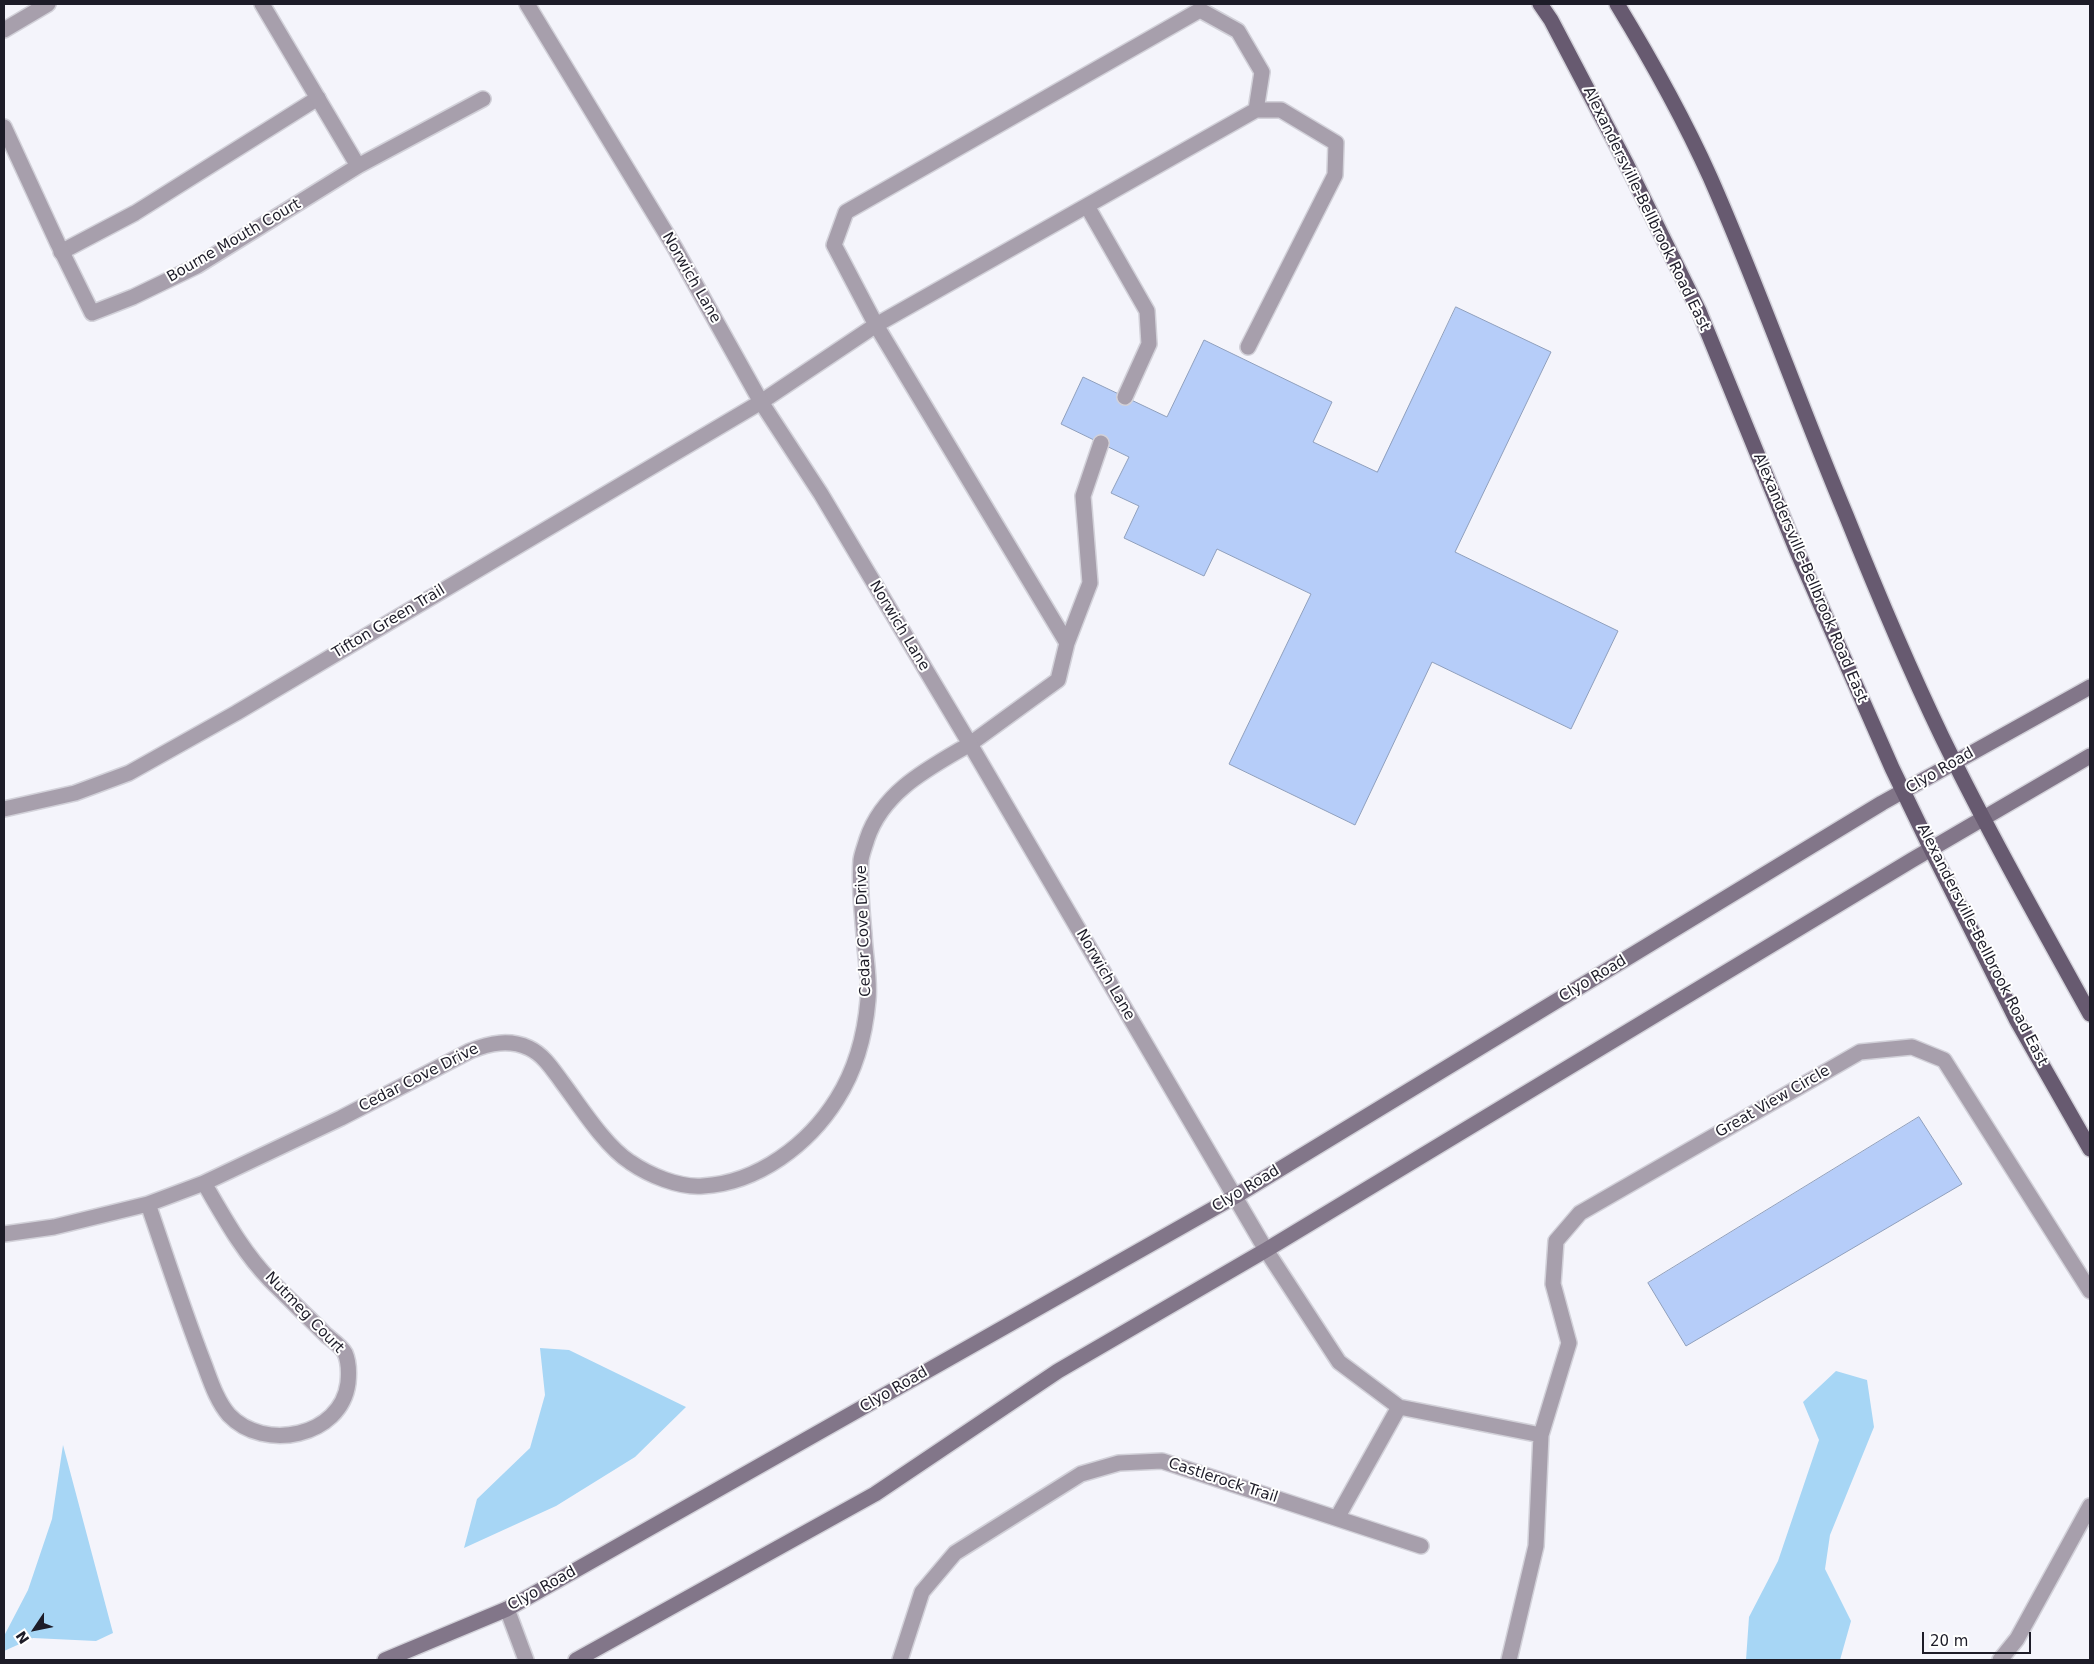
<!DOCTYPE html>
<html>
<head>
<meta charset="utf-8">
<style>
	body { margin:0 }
	#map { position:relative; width:2094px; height:1664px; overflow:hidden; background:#f4f4fb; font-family:"DejaVu Sans",sans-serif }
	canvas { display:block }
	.frame { position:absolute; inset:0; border:5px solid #1d1c28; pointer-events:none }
	.north { position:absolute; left:10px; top:1604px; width:50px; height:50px; -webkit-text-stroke:4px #fff; paint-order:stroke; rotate:236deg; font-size:14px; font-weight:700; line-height:20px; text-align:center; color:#1d1c28 }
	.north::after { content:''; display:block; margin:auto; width:18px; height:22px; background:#1d1c28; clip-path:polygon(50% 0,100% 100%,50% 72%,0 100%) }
	.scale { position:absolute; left:1922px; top:1632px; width:109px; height:22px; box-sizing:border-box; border:2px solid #1d1c28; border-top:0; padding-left:6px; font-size:15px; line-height:18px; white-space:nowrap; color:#1d1c28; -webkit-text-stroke:4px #fff; paint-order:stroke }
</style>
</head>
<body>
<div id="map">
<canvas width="2094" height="1664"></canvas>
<div class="frame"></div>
<div class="north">N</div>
<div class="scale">20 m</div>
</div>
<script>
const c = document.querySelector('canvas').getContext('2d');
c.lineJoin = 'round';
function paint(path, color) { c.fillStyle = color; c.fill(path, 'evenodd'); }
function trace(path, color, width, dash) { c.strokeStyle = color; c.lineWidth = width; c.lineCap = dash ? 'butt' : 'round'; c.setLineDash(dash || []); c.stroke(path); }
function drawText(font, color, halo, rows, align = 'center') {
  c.font = font + ' "DejaVu Sans",sans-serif'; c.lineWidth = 4; c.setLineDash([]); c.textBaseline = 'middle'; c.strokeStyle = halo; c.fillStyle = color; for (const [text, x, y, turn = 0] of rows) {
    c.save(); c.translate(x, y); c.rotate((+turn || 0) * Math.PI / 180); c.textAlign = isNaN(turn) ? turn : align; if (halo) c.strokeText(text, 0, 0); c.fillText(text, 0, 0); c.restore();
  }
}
paint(new Path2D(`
	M540,1348L569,1350L686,1407L635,1457L556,1506L464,1548L477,1499L530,1448L545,1395Z
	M1836,1371L1867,1380L1874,1427L1830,1535L1825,1569L1851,1621L1840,1660H1746L1749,1617L1778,1561L1819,1440L1803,1402Z
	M63,1445L113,1633L96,1641L33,1638L4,1651V1636L28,1590L52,1519Z`), '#a7d6f5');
const building = new Path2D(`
	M1456,307L1551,352L1455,552L1618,631L1571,729L1432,662L1355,825L1229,764L1311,594L1217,549L1204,576L1124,538L1139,506L1111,493L1129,457L1061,424L1083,377L1167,417L1204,340L1332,402L1313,442L1377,472Z
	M1919,1117L1962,1184L1686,1346L1648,1283Z`);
paint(building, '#b6cdf9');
trace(building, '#8f9fbc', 1);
const lane = new Path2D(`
	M1087,206L1147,311L1149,344L1125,397
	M61,252L135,213L318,98
	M1248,347L1335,175L1336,143L1281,110H1256
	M761,402L876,325L1256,110L1262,72L1238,31L1200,10L846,212L834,245L876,325L1067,643L1058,680L970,744
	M1067,643L1090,583L1083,496L1101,443`);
const street = new Path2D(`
	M262,4L358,166
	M527,4L675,248L761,402L821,494L970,744L1266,1250L1339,1362L1399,1407L1541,1435
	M4,30L48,4
	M4,127L58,244L92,313L133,297L197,266L358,166L483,99
	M4,809L75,793L129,773L236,713L761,402
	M148,1204C166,1256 183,1309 203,1361C210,1379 216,1400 229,1415C264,1452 341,1437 348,1383C349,1373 349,1362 345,1353C342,1347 332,1340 326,1335C307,1316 288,1298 270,1280C242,1251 224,1217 204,1183
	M4,1234L54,1227L148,1204L204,1183L341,1118L470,1051C490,1043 509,1039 529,1048C544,1055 553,1070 562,1082C580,1106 605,1146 630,1162C649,1175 679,1188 703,1186C758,1183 809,1144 837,1099C856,1069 865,1035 868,1000C870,978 865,956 864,934C862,911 859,884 861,860C862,853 865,846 867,839C883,791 929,768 970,744
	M1337,1518L1399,1407
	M507,1609L526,1660
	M900,1660L922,1592L955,1553L1081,1474L1119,1463L1162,1461L1421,1546
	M1509,1660L1536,1546L1541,1435L1569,1343L1553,1284L1556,1241L1580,1213L1860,1052L1912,1047L1944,1060L2090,1291
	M2000,1660L2017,1639L2090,1506`);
const secondary = new Path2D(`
	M385,1660L507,1609L1234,1197L1882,803L2090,687
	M576,1660L875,1494L1058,1371L1266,1250L1912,860L2090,756`);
const primary = new Path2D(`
	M1540,4L1551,20L1627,165L1699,311L1796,549L1892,768L1931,849L2016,1019L2090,1149
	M1617,4C1651,60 1683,117 1710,177C1759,288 1799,403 1846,515C1876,590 1907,664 1942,737C1988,831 2039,922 2090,1014`);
trace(lane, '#d2d1d9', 18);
trace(street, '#d2d1d9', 18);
trace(secondary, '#d2d1d9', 18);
trace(primary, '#d2d1d9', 18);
trace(lane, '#a79fac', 15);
trace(street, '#a79fac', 15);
trace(secondary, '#827689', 15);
trace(primary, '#675a70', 15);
drawText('15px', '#1d1c28', '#fff', [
	["Alexandersville-Bellbrook Road East",1646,209,64],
	["Bourne Mouth Court",234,241,-30],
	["Norwich Lane",691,278,60],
	["Alexandersville-Bellbrook Road East",1810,578,67],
	["Tifton Green Trail",389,622,-31],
	["Norwich Lane",899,626,59],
	["Clyo Road",1940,771,-30],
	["Cedar Cove Drive",864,931,-92],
	["Alexandersville-Bellbrook Road East",1982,945,63],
	["Norwich Lane",1105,975,60],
	["Clyo Road",1593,979,-31],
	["Cedar Cove Drive",419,1078,-27],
	["Great View Circle",1773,1102,-30],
	["Clyo Road",1246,1189,-31],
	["Nutmeg Court",304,1313,46],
	["Clyo Road",894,1390,-30],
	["Castlerock Trail",1223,1481,18],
	["Clyo Road",542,1589,-29]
]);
</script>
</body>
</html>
